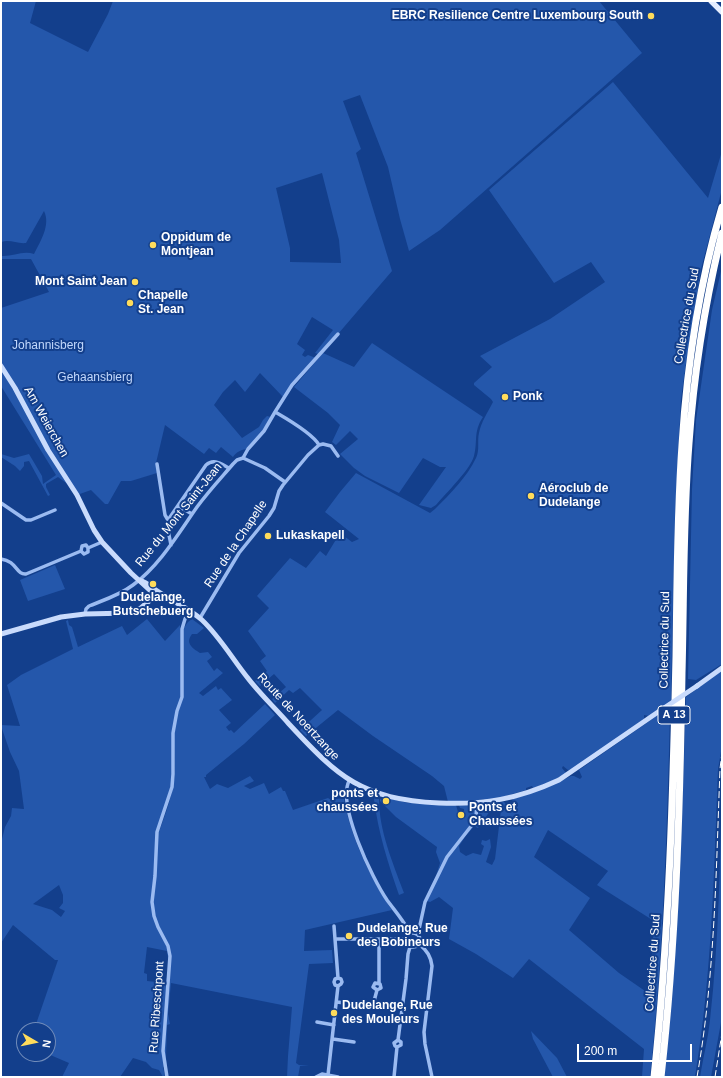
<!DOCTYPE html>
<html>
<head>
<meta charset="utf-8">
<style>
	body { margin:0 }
	#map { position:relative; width:723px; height:1078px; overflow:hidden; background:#133f8c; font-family:Helvetica,sans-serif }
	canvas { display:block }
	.frame { position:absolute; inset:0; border:2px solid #fff; pointer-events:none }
	.north { position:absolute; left:16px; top:1022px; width:40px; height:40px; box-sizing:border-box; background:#133f8c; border:1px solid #718cba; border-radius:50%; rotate:99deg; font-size:11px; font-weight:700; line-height:16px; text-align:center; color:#fff }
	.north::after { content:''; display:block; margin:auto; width:14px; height:18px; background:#ffdc5b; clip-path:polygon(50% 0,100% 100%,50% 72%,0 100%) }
	.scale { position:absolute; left:577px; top:1044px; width:115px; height:18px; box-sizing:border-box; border:2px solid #fff; border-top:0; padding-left:5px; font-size:12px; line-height:14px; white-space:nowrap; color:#fff; -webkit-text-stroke:3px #133f8c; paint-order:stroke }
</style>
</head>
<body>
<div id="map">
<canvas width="723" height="1078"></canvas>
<div class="frame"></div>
<div class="north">N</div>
<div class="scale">200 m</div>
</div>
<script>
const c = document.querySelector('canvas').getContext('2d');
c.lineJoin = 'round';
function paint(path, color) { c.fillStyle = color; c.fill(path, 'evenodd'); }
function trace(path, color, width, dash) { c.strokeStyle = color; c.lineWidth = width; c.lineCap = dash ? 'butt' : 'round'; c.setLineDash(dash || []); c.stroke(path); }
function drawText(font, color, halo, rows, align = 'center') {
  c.font = font + ' Helvetica,sans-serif'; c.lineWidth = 4; c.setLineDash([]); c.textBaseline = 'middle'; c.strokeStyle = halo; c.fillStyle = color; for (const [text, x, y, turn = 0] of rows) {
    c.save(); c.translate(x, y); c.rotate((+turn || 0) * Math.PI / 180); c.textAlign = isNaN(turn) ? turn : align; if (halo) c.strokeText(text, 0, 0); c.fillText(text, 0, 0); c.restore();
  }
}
paint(new Path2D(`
	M1,1H36L30,23L88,52L108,14L113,1H599L642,53L440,230L409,251L400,219L388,167L360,95L343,101L361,149L356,153L392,271L338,334L337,333L318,354L315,353L333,330L312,317L297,344L305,350L302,355L305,357L308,355L316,358L284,398L260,373L245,392L235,380L223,392L214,405L242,438L259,427L263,420L267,416L271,417L257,440L248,449C242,449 236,452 233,457L221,447L216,453L209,448L204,454L165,425L156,463L157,473L131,481H121L108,504H105L91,490L77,495L73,488L58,477L46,484V487L50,495L48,496L29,461L24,462V466L20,471L15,466L1,457V454L14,458L29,454L42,476L43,484L56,475L1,386V308L49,292L31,259H1V256C12,257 23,250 34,254C40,242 51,225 44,211L26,243C17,244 10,239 1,242ZM322,173L339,240L341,263L290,262V248L276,188Z
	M613,82L708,198L722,151V189L701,269L686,363L681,399L675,515L671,700L649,716L644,715V719L573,769L568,770L563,766L562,768L566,773L557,779L533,788L532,786L526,788V790L499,798L485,801L484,799L479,800V801L448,802L444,786L432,776L373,736L338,710L306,736L300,730L322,710L300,688L293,693L289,690L275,703L272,699L286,687L274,674L260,686L255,681L267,671L260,661L266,656L248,631L269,608L257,596L290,558L306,568L320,551L326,556L340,533L352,542L359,539L325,512L340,492L356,473L430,513L435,509C450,494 467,477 476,458C480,450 477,441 479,433C481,422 488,412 493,402L491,399L474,385V383L492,367L480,356L550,319L605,282L591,262L554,283L489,190Z
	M722,267V664L696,680L688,679L692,489L696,420L712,310Z
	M372,343L483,417C473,432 478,441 474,456C470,470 446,493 436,505L431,508L419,505L446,467H440L423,458L399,493L365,476L354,468L340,454L358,439L350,431L336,445L332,442L340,425L328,413L294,387L323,353L354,367Z
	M55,565L65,589L28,601L20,580Z
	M147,619L165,641L180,625L181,679L183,629L188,622L192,619L204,628L197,634H192C185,643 192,648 200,653L208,652L212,657L207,661L214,671L217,668L223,673L199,693L203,696L216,686L218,690L221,688L232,700L219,710L231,723L226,727L229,731L231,730L234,733L265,704L275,715L244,744L206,775V777H204L210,789L217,784L228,788L250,776L254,781L244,786L250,789L264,783L269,794L281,787L283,791H285L293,810L328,798L331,800L342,798L344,799C349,833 372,882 392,910L305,930L304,951L332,950L333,963L309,964L296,1063L299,1065L309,1066H300L298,1077H287L288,1056L292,1007L171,983L168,1014L170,1024L167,1025L166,1058L167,1066L163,1067L165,1077H163L159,1070L152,1068L146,1062L133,1058L120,1077H62L69,1063L48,1054V1030H34L58,960H55L13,925L1,943V843L5,827L11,816L12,808L24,809L19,771L10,752L1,726V725L20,726L7,685L21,675L73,649L66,621L68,620L69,625L72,627L78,647L122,626L127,635ZM174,735C174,747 175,759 175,770C174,792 166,812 159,832H157L171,786ZM59,885L63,895V903L59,908L65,911L61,917L52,910L33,904ZM147,947L167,951L169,965L166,983L147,981V974L144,973Z
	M722,670V746L718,769C714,872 712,975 695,1077H664C678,950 682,824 686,697Z
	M661,713H670C667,834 663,956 650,1077H642L644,1049L529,959L513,978L476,954L449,939L453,908L439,897L430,902L427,901L441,865L436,876L440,863L436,852L437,847L396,817L380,801V799L390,803L391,799L408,803L456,805L458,812V817H464V809L460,808L459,805L473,806L476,809C474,824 465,834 457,847L465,837L459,846L460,852L466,856L473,853L481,855L484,846L481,844L482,840L486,841L490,839L491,847L486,862L492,865L495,859L501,810L493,808H490V811L478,828L474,826L466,836L476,822L478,809L481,805L504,802L506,804L512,802L513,799L550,786L571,776H574L580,779L582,777L579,770ZM548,830L608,871L597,885L654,921L650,989L648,993L619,973L569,930L590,898L534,857Z
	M722,782V1017L711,1077H700C703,1058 708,1039 710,1020C719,941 720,861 722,782Z
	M375,797L379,799C379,831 393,863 404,893L399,895C388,863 378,832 374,799Z
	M531,1031L557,1058L567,1077H553L533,1039Z`), '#2457ab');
trace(new Path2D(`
	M275,412C287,419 312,433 319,445
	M243,458L265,468L285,482
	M157,464L165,515L168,520L167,525L171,545
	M1,503L26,520H31L55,510
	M178,506L192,514
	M168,520L206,465C214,458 221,464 229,468
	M88,548L102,542
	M1,559C17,561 16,575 26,574L81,551L84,554L88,552V548L86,545L82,546L81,551
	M85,614L86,609L89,606C104,600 120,595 133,585C160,565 178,534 197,507C208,492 221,478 233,464L237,460L243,458L248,449L264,431L275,412L292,385L338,334
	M200,618L239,553L269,516L274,508L279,491L283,485L308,455L319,445L323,444L331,446L338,456
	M349,781C337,805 372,878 387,900C395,911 404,921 410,933
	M406 940a7 7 0 1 1 14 0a7 7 0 1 1-14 0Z
	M418,934L425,902L447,857L472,825L476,817L477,803
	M335,939H405
	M379,939V983
	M419,944C427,950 431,956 432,966L424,1032L425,1044L432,1077
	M338,978L335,979L334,982L335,985L338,986
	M337,1002L370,1006L373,1005L377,990L373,987L375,983L380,984L381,988L377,990
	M317,1022L334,1025
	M333,1039L354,1042
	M397,1047L395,1046L394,1043L398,1040L406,979L408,954L410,947
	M328,1075L338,986L341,984L342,982L341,979L338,978L334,926
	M167,1077L163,1051L170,956L168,946L158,927L154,916L152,902L155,876L157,832L172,787L173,774V733L177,711L182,697V629L185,619L189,611
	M316,1077L322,1074L338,1077
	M394,1077L397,1047L401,1045V1042L398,1040`), '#9bbbf1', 3.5);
trace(new Path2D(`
	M1,366L15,388L48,450L77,495L94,530L102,542L131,573L155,595
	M139,580C149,583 155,591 164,595C176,603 191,610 202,620C219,636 232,658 247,677C259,693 275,708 289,724C339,778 362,799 439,803C484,805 518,799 559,780L661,710
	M1,634L61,617L85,614L129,613L141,608L157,594
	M697,686L722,668`), '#c9dbfc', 5);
trace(new Path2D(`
	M711,1L722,12`), '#e5edff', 5.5);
trace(new Path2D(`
	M654,1077C669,937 673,796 676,656C677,585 677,515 682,445C687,365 699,284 722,207
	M661,1077C676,943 680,808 682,673C684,596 683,519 689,443C694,372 705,302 722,233`), '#fff', 7);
trace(new Path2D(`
	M697,1077C715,975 716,872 720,769L722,752
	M715,1077L722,1033`), '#fff', 1, [7, 3]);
trace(new Path2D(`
	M661,710L697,686`), '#c9dbfc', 5);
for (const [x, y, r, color] of [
	[651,16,4,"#ffdc5b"],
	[153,245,4,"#ffdc5b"],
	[135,282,4,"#ffdc5b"],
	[130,303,4,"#ffdc5b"],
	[505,397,4,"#ffdc5b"],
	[531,496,4,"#ffdc5b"],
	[268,536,4,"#ffdc5b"],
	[153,584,4,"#ffdc5b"],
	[386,801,4,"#ffdc5b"],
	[461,815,4,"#ffdc5b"],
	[349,936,4,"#ffdc5b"],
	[334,1013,4,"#ffdc5b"]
]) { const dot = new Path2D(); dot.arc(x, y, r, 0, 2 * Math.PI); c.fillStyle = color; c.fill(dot); trace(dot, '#133f8c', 1.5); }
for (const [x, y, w] of [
	[674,715,32]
]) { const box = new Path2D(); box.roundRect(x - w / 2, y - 9, w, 18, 3); c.fillStyle = '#133f8c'; c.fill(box); trace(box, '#fff', 1); }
drawText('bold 11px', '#fff', null, [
	["A 13",674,715]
]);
drawText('bold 12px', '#fff', '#133f8c', [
	["EBRC Resilience Centre Luxembourg South",643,16,"right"],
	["Oppidum de",161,238],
	["Montjean",161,252],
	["Mont Saint Jean",127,282,"right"],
	["Chapelle",138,296],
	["St. Jean",138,310],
	["Ponk",513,397],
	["Aéroclub de",539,489],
	["Dudelange",539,503],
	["Lukaskapell",276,536],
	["Dudelange,",153,598,"center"],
	["Butschebuerg",153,612,"center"],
	["ponts et",378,794,"right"],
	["chaussées",378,808,"right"],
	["Ponts et",469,808],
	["Chaussées",469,822],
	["Dudelange, Rue",357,929],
	["des Bobineurs",357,943],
	["Dudelange, Rue",342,1006],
	["des Mouleurs",342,1020]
], 'left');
drawText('12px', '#fff', '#133f8c', [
	["Collectrice du Sud",687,316,-80],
	["Am Weierchen",46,422,61],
	["Rue du Mont Saint-Jean",179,515,-51],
	["Rue de la Chapelle",236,544,-56],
	["Collectrice du Sud",665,640,-89],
	["Route de Noertzange",298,717,47],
	["Collectrice du Sud",653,963,-86],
	["Rue Ribeschpont",157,1007,-86]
]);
drawText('12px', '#c2d8fc', '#133f8c', [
	["Johannisberg",48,346],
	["Gehaansbierg",95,378]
]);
</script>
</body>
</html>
